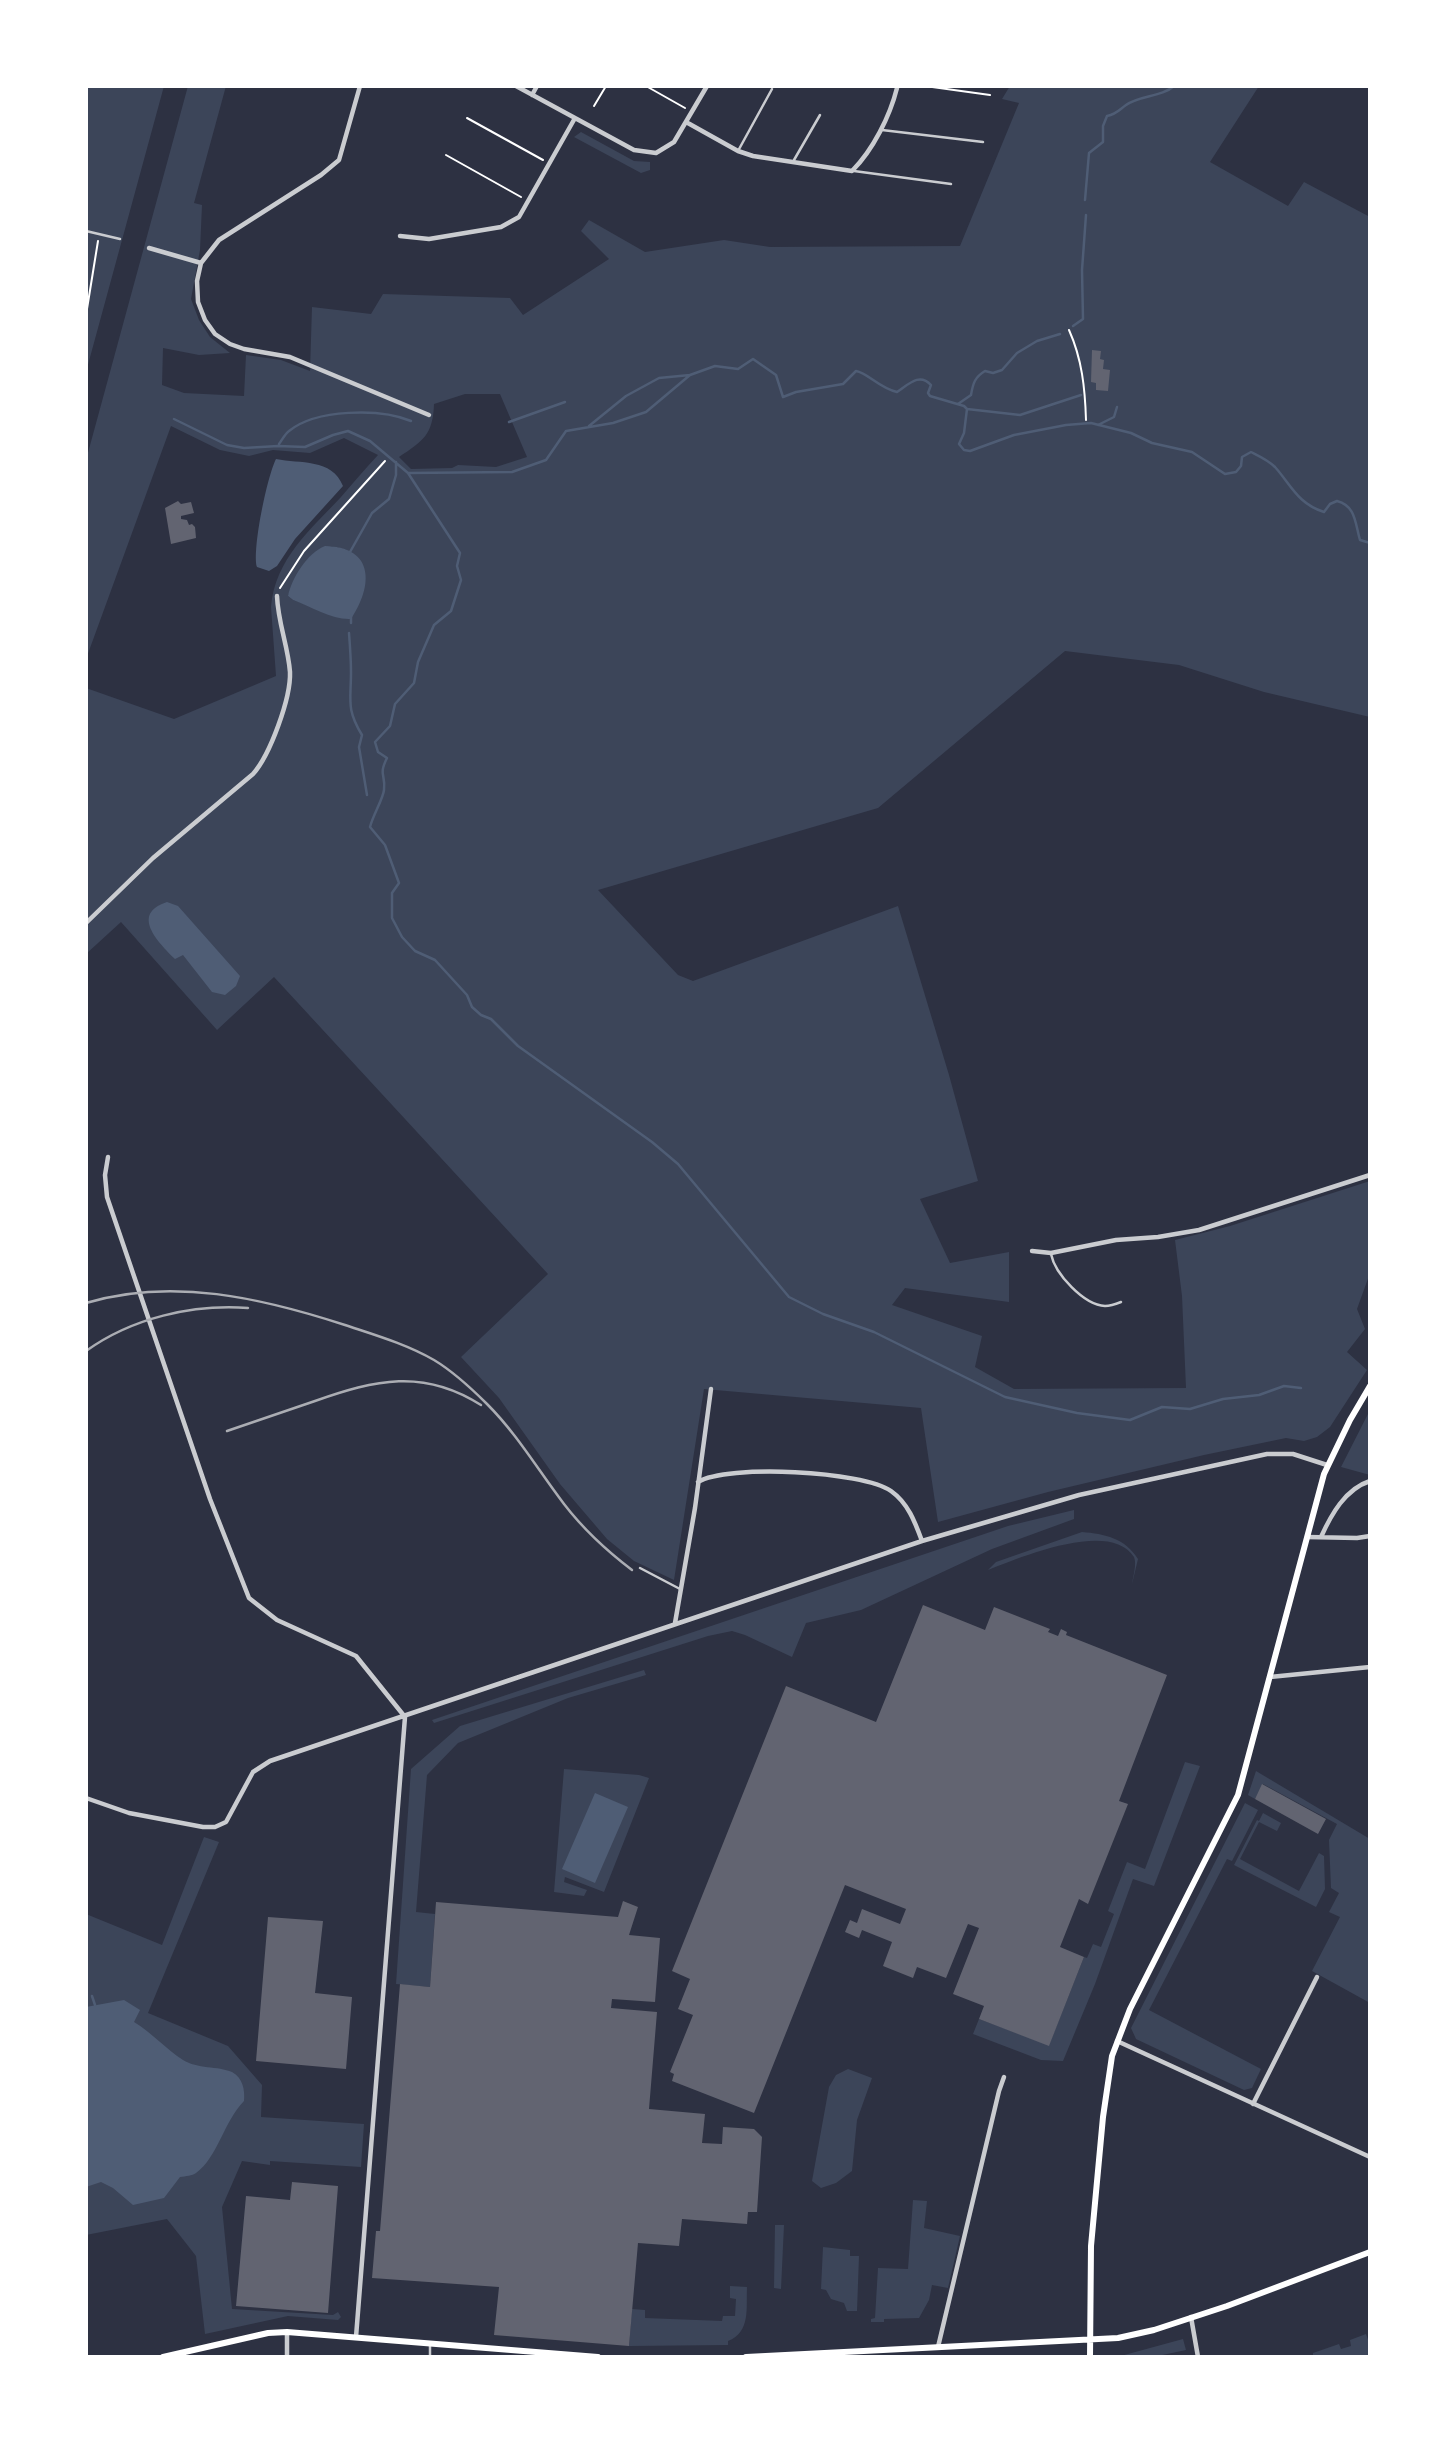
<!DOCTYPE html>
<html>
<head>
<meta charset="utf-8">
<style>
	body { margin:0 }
	#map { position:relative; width:1456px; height:2443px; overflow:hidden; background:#2d3142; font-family:"Archivo Narrow",sans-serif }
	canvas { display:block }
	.frame { position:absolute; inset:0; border:88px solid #fff; pointer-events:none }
</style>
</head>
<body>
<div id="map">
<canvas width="1456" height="2443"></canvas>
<div class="frame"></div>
</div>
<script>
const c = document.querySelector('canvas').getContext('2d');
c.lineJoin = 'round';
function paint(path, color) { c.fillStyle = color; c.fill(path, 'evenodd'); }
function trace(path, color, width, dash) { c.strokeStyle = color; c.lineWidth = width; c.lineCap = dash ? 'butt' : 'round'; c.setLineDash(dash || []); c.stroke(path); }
paint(new Path2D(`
	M86,86H164L86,372Z
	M188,86H226L194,203L202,205L200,250L191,299L199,320L210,337L230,353L199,355L163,348L162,385L184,393L244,396L246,355L281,360L310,371L312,307L371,314L383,294L510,298L523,315L609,259L581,231L589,220L645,252L724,240L770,247L960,246L1019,103L1002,99L1010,86H1259L1210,162L1288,206L1304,182L1370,217V717L1264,692L1179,665L1065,651L878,808L598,890L678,975L693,981L898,906L949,1075L978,1181L920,1199L950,1263L1009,1252V1302L905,1288L892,1305L982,1336L975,1367L1014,1389L1186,1388L1182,1296L1175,1240L1230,1226L1370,1181V1273L1357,1309L1365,1329L1347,1352L1367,1370L1330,1427L1317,1437L1304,1441L1286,1438L1204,1455L1048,1492L938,1522L921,1408L704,1389L674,1580L634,1561L607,1539L560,1484L499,1398L461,1357L548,1274L274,977L217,1030L121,922L86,954V688L174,719L276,676L271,607C275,559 311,529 341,497C353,483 365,469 378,455L344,438L310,453L273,450L249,456L220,450L171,426L86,659V460ZM465,394H500L527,457L496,467L458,465L452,468L411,469L399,457C423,441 433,435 434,404ZM332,546L347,550L362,564L329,613L293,600L288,596C299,573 305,551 332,546Z
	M581,132L634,161L650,162V170L641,173L574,137Z
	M1370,1410V1475L1341,1467Z
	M1074,1510V1519L992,1549L861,1610L806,1623L792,1657L745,1635L732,1631L708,1636L434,1723L432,1720L1008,1526Z
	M1082,1532C1105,1534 1125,1538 1138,1559L1132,1584C1133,1577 1137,1564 1134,1557C1110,1519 1019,1558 988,1570L996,1562Z
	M644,1670L646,1675L568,1698L458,1743L427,1775L416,1912L435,1914L430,1987L396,1984L411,1769L460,1726Z
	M1185,1762L1200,1766L1154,1886L1133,1879L1095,1984L1063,2061L1041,2060L973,2034L979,2019L1049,2045L1084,1957L1087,1958L1093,1944L1101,1947L1114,1914L1108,1911L1127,1862L1145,1869Z
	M564,1769L639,1775L649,1778L604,1892L565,1877L564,1882L587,1890L584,1896L554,1892Z
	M1256,1771L1370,1839V2003L1312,1971L1340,1917L1329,1912L1339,1893L1331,1888L1329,1840L1337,1824L1263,1784L1255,1799L1248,1795Z
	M1245,1803L1258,1810L1232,1861L1227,1859L1149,2010L1261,2069L1252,2088L1244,2090L1136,2039L1131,2028Z
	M1263,1813L1281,1823L1277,1831L1259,1822L1240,1859L1299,1891L1319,1853L1324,1856L1325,1889L1316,1907L1234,1865L1257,1820L1259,1821Z
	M204,1837L219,1842L148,2013L228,2046L262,2085L261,2117L364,2124L361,2167L270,2161V2165L242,2161L222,2207L232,2309L333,2315L338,2312L341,2317L338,2320L288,2316L205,2334L196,2256L167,2219L86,2235V1914L162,1945Z
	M848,2069L872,2078L857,2120L852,2171L836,2183L821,2188L812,2181L829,2087L836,2075Z
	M913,2200L927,2201L924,2228L960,2236L948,2288L932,2285L929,2300L919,2318L884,2319V2322H871V2319L875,2318L878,2268L908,2269Z
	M775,2225H784L781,2289L774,2288Z
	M823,2247L850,2250V2256H859L857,2311H847L844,2303L831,2299L826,2290L821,2289Z
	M730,2286L747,2287C746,2308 751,2332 728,2341V2345L629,2346L632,2309L645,2310V2318L722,2321L723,2316H735L736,2299L730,2298Z
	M1366,2334L1370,2345V2357H1313V2353L1339,2344L1341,2349L1351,2346L1350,2340Z
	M1183,2339L1186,2350L1153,2357H1117Z`), '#3c4559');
paint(new Path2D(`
	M276,459C300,464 332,458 343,486L295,539L277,566L269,571L257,567C252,550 267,477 276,459Z
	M325,546C375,547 373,586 351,619C332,620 312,607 293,600L288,596C292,578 307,553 325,546Z
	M167,902L178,906L240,976L236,986L225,995L212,992L183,955L175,959C158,942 130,914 167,902Z
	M595,1793L628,1807L595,1883L562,1869Z
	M124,2000L140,2010L134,2022C152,2033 166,2049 183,2060C197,2069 218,2066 232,2072C243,2078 245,2090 244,2101C224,2121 218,2157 196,2173C192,2176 186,2176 180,2177L164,2198L133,2205L113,2188L101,2182L86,2187V2007Z`), '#4f5d75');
trace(new Path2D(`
	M1085,200L1089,153L1103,142V126L1107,116C1117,114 1119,110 1126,105C1140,95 1162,97 1174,86
	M1073,326L1083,319L1082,270L1086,215
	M958,404L971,395C973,383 975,377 985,371L993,373L1002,370L1017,353L1037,341L1060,334
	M967,409L1020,415L1081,395
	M174,419L227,445L244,448L278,446L305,447L333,435L348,431L370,441L408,473L512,472L546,460L566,431L613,423L646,412L690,375L715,366L738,369L753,359L776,375L783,397L796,392L843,384L856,371C868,373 879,388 897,392C908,385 919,372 931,385L928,393L930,396L964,406L967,409L964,433L959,444L964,450L970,451L1014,435L1066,425L1091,423L1131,433L1152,443L1192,452L1225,474L1236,472L1241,466L1242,457L1251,452C1259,456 1268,460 1275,467C1291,485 1298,504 1324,512L1330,504L1337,501C1356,506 1355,523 1360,540L1370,543
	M509,422L565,402
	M1098,425L1114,417L1117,407
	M589,426L626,396L659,378L690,375
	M279,444C282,440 285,434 289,431C316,409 380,408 411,421
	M408,473L460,553L457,566L461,580L451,611L434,625L418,662L414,683L395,704L390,726L375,742L378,752L387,758C378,776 386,774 384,790C383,799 373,815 370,827L385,845L399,883L392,893V918L402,937L415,951L435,960L467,995L472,1007L481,1015L491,1019L518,1046L652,1142L678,1164L789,1297L823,1314L874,1332L1005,1397L1077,1413L1130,1420L1162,1407L1190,1409L1223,1399L1259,1395L1284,1386L1301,1388
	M350,552L372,513L389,499L396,475V462
	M351,623V616
	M349,633C350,646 351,659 351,672C351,700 346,709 362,735L359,747L367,795
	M86,1985V1986
	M92,1996L95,2005`), '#4f5d75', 2.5);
paint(new Path2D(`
	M1092,350L1101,351L1100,359L1104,360L1103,369L1110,370L1108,391L1096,390V383L1091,382Z
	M178,501L181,504L191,502L194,513L181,516V519L187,520L189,525L192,524L195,527L196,538L171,544L165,508Z
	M923,1605L985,1630L994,1607L1050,1629L1048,1632L1058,1636L1061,1629L1067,1632L1066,1635L1167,1675L1119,1801L1128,1804L1088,1904L1079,1899L1060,1947L1084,1957L1049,2046L979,2019L984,2006L953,1994L979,1928L968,1924L946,1978L917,1967L913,1978L883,1966L892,1942L862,1930L859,1938L845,1932L850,1920L857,1923L862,1909L900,1924L906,1909L845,1885L754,2113L672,2081L674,2074L670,2072L693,2015L678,2009L690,1979L672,1971L786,1686L876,1722Z
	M1262,1784L1326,1819L1318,1834L1255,1799Z
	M623,1901L638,1907L629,1935L660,1938L655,2002L612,1999L611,2008L657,2012L649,2109L705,2114L702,2143L722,2144L723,2127L754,2129L762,2137L757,2212H748L747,2224L682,2219L679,2246L638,2243L629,2346L494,2335L499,2287L372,2278L376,2231H380L400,1984L430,1987L436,1902L618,1917Z
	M268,1917L323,1921L315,1993L352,1997L346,2069L256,2061Z
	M292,2182L338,2186L328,2313L236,2306L246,2196L290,2200Z`), '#626471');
trace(new Path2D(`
	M646,86L685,108
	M925,86L990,95
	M594,106L606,86
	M467,118L543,160
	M446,155L521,197
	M86,315L98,241
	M1069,330C1082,359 1085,388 1086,420
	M280,588L304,551L385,461`), '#fff', 2);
trace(new Path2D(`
	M882,130L983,142
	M738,151L772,89
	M794,160L820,115
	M854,171L951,184
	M86,231L120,239
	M1051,1254C1055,1274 1084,1305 1105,1306C1110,1306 1116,1304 1121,1302
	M640,1568L680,1589
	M430,2357V2344`), '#caccd0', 2.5);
trace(new Path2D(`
	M360,86L339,160L321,175L219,240L201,263L197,281L198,302L205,320L215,334L230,344L244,349L290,357L429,415
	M516,86L634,150L656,153L674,142L707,86
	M532,95L537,86
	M686,122L738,151L753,156L852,171C873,150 890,116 897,88
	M400,236L429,239L501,227L519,217L575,118
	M149,248L201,263
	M86,923L153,858L253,774C270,755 291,698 290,672C288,646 278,623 277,596
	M108,1157L105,1175L107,1197L210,1499L249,1598L277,1620L356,1656L405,1717
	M1032,1251L1051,1253L1116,1240L1158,1237L1199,1230L1370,1175
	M698,1482C727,1464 863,1471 891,1491C908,1503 915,1522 922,1541
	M1307,1537L1357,1538L1370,1536
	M1321,1537C1331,1515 1345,1489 1370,1481
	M675,1623L695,1508L711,1389
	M1270,1677L1370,1667
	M86,1798L129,1813L203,1827H215L226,1822L253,1772L270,1761L922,1541L1079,1495L1267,1454H1293L1327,1465
	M1117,2041L1370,2157
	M1253,2104L1317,1977
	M1191,2317L1198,2357
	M356,2337L405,1717
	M938,2347L999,2091L1004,2077
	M287,2357V2332`), '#caccd0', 4.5);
trace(new Path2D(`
	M163,2357L268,2333L287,2332L598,2357
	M746,2357L1118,2338L1154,2330L1227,2306L1370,2252
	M1090,2357L1091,2246L1103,2117L1112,2056L1130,2009L1238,1795L1324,1474L1350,1420L1370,1386`), '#fff', 6);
trace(new Path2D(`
	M86,1303C172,1277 262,1298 345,1325C375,1335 406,1344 434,1360C454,1372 470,1387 487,1404C517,1434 538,1470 564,1504C584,1530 607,1551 632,1570
	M86,1351C132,1318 192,1304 248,1308
	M227,1431C256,1421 286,1411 315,1401C375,1380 423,1368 481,1405`), '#abadb3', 2.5);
</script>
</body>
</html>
